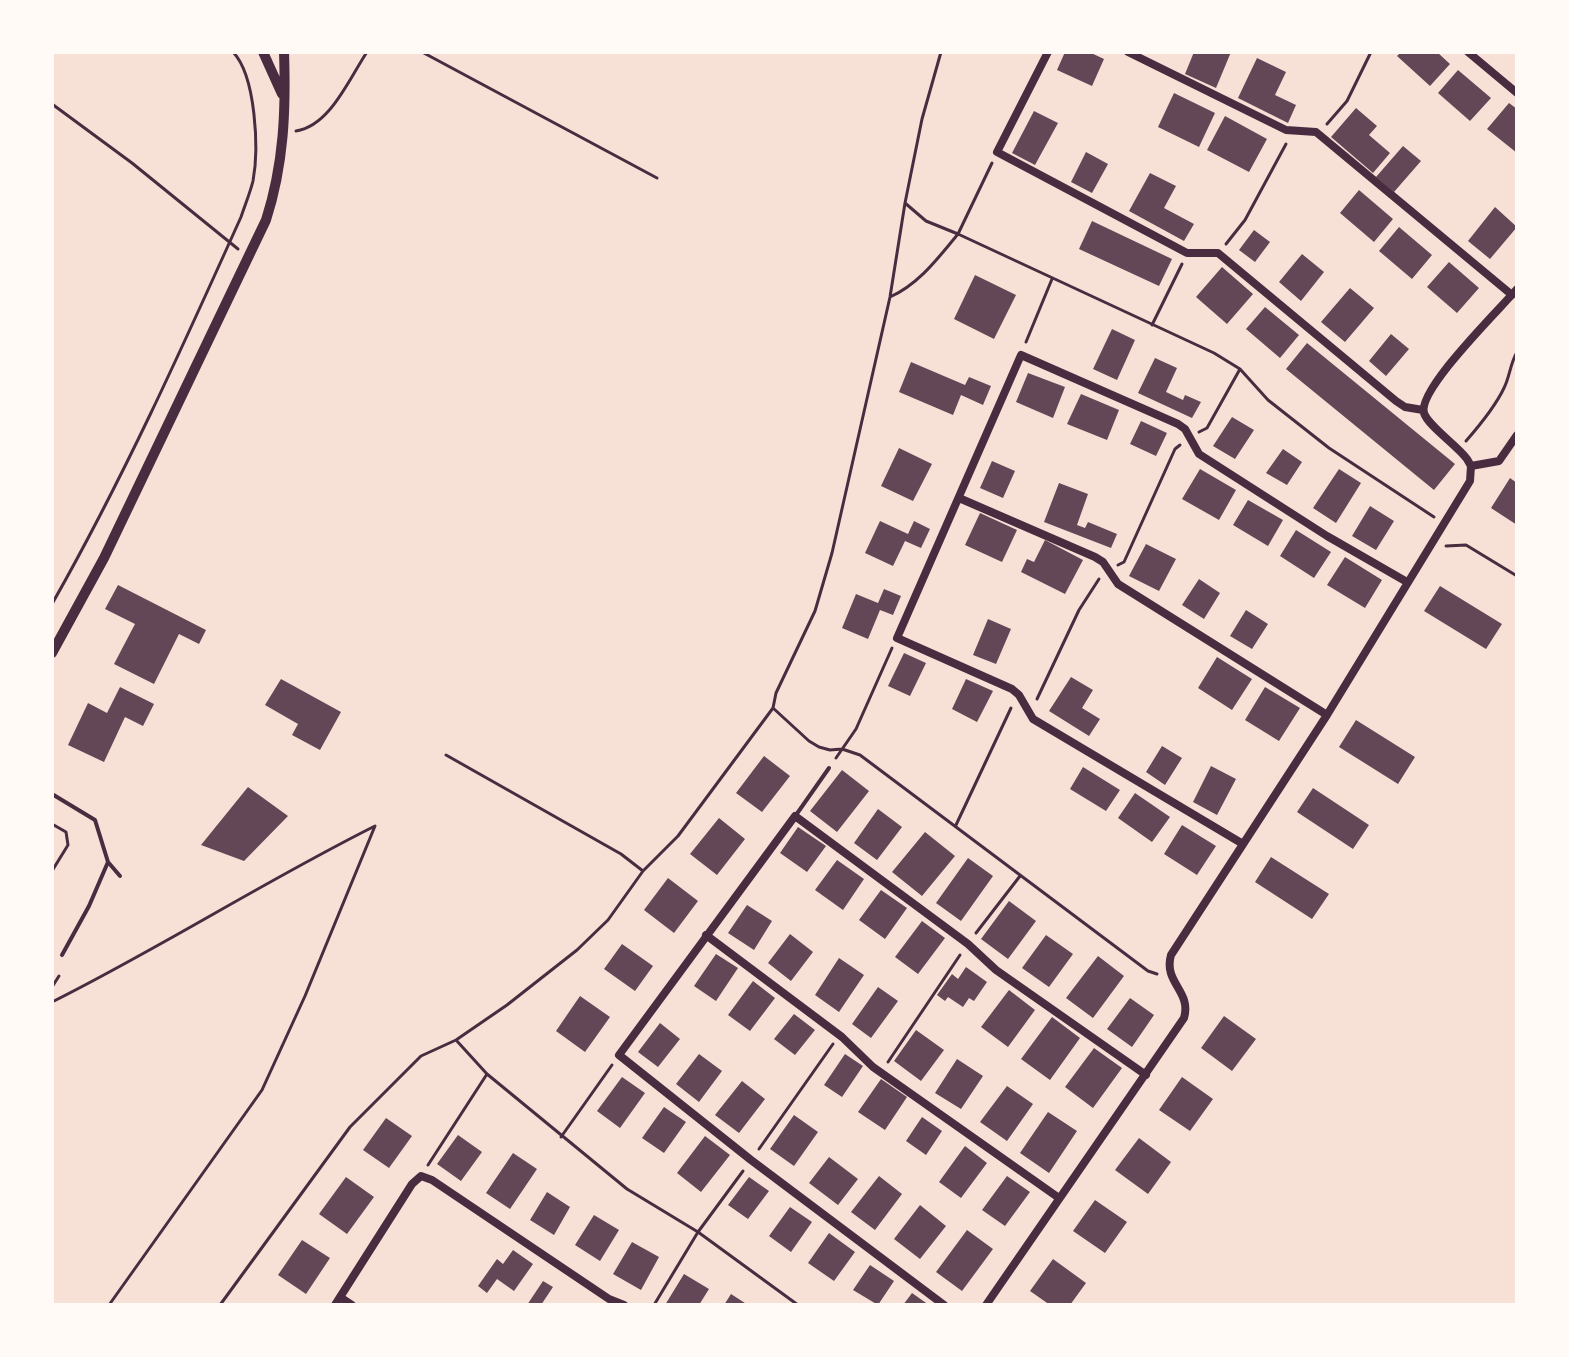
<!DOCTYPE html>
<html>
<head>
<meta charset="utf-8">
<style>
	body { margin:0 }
	#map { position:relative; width:1569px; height:1357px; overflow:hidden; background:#f7e1d7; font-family:"DM Sans",sans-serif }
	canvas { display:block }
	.frame { position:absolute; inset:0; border:54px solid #fffaf5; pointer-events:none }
</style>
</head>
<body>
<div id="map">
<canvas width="1569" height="1357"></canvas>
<div class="frame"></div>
</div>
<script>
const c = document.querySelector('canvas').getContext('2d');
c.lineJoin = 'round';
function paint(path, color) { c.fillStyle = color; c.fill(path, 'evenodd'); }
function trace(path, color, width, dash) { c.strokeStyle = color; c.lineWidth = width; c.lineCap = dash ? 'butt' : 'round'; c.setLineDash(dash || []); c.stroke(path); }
paint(new Path2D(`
	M1065,52H1089L1104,59L1092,86L1057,70Z
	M1194,52H1231L1216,88L1185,74Z
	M1401,52H1437L1450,64L1430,86L1397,56Z
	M1257,58L1286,72L1275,95L1296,105L1288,123L1238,98Z
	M1458,70L1491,98L1470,121L1438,93Z
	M1174,93L1215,113L1199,147L1158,127Z
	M1509,103L1517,109V153L1487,129Z
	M1356,108L1377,126L1369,135L1390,153L1373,173L1331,137Z
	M1034,111L1058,123L1035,165L1012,153Z
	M1225,116L1267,139L1249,172L1207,150Z
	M1403,146L1421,161L1394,192L1376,177Z
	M1086,152L1108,164L1092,193L1071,182Z
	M1150,173L1176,186L1164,208L1194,224L1184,241L1129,211Z
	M1359,190L1393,219L1374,242L1340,213Z
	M1495,207L1517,227L1490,259L1468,241Z
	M1092,221L1172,259L1159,286L1079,249Z
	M1399,227L1432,255L1412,279L1379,251Z
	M1254,230L1270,242L1255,262L1239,250Z
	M1302,254L1324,272L1301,301L1279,282Z
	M1449,262L1479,288L1457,313L1427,287Z
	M1222,267L1253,294L1227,324L1196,297Z
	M975,275L1016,295L994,339L954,319Z
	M1350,288L1374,308L1345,342L1321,322Z
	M1265,307L1299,335L1280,358L1246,329Z
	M1112,329L1135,340L1117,380L1093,369Z
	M1391,334L1409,349L1386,376L1369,361Z
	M1307,343L1455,464L1434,490L1286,369Z
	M1155,358L1177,368L1166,392L1183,400L1185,395L1201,402L1192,418L1138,393Z
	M911,362L965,385L969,377L991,386L983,405L961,395L953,415L899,392Z
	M1028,373L1065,387L1053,418L1016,402Z
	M1081,394L1119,410L1107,440L1067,424Z
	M1232,417L1254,430L1235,459L1213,446Z
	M1141,421L1167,433L1156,456L1130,444Z
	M899,448L932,464L913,501L881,486Z
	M1283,449L1302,462L1287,485L1266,473Z
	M992,461L1015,471L1003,498L980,488Z
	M1200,469L1236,490L1219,520L1182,499Z
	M1339,469L1361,483L1336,523L1313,508Z
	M1510,478L1517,483V525L1491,508Z
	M1059,483L1088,494L1077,525L1085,528L1088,522L1117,534L1111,548L1044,522Z
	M1248,500L1283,520L1268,546L1233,525Z
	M1370,506L1394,521L1376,550L1352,536Z
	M980,513L1017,530L1002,562L965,545Z
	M880,521L908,534L914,521L930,529L921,548L905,541L893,566L865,553Z
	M1296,530L1331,552L1314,578L1280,556Z
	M1045,540L1083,560L1065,594L1021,572L1027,559L1034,562Z
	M1146,544L1176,559L1159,591L1129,576Z
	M1345,557L1382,580L1365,608L1327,585Z
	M1199,579L1220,593L1204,619L1182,605Z
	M118,585L206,630L199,644L179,634L154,684L114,664L135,624L105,609Z
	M1440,586L1502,624L1486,649L1424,611Z
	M884,589L901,596L893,615L880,610L868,639L842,628L856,594L878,603Z
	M1246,610L1268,624L1252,649L1230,636Z
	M988,619L1011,629L996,664L973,655Z
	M904,653L926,663L910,696L888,686Z
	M1217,657L1252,679L1232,710L1198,688Z
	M1071,677L1093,690L1082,708L1100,719L1089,736L1049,711Z
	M281,679L341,712L320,750L292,735L298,724L265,705Z
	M966,679L993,691L977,722L952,709Z
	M120,687L154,704L143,726L125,717L104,762L68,745L88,703L107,713Z
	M1265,687L1300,708L1279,741L1245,720Z
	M1356,720L1415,757L1398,784L1339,747Z
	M1162,746L1182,758L1165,785L1146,772Z
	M764,756L790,776L762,812L736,793Z
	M1211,766L1236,779L1217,815L1193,802Z
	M1083,767L1120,790L1106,811L1070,789Z
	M842,770L869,791L837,832L810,811Z
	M248,787L288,816L244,861L201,845Z
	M1313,788L1369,825L1353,849L1297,812Z
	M1135,793L1170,817L1152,842L1118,818Z
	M878,809L902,827L877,860L854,843Z
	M719,818L745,839L717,875L690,854Z
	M1182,825L1216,846L1197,875L1164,854Z
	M798,827L826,846L807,872L780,853Z
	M925,832L955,856L922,896L892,872Z
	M1271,857L1329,894L1312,919L1255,882Z
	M968,858L993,876L961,921L936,903Z
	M837,860L864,879L843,910L815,890Z
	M668,878L698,901L674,933L644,910Z
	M881,890L907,908L885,939L859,920Z
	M1009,901L1036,921L1008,959L981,939Z
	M747,905L772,921L754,950L728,933Z
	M922,921L945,938L918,974L895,957Z
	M790,934L813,952L791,981L768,963Z
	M1046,935L1073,954L1049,987L1022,968Z
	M622,944L653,966L635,991L604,969Z
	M716,954L738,968L716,1001L694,986Z
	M1098,956L1124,976L1093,1018L1066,998Z
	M839,958L864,975L839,1012L815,995Z
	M966,967L987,982L974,1001L969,998L963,1007L948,997L945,1001L937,995L952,974L958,979Z
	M753,981L775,998L750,1031L728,1015Z
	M878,987L898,1001L871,1038L852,1024Z
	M1009,990L1035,1010L1008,1047L981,1027Z
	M580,996L610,1017L585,1052L556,1031Z
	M1130,998L1154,1015L1132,1047L1107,1029Z
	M794,1014L815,1030L795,1055L774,1039Z
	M1224,1016L1256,1039L1232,1071L1201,1048Z
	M1052,1017L1080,1038L1050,1080L1021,1059Z
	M660,1023L680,1039L658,1067L638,1052Z
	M916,1030L944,1050L921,1081L894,1061Z
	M1094,1048L1122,1068L1093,1108L1065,1087Z
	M699,1054L722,1071L699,1102L676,1084Z
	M845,1054L863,1066L842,1097L824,1085Z
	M957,1059L983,1076L961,1109L935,1093Z
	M622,1077L645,1093L620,1128L597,1111Z
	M1182,1077L1213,1099L1190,1131L1159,1110Z
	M881,1079L907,1097L885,1130L858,1112Z
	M742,1081L765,1099L739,1133L715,1115Z
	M1007,1086L1033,1104L1007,1141L980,1122Z
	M664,1107L686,1122L664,1153L642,1138Z
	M1048,1112L1077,1131L1049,1173L1020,1153Z
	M794,1115L818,1132L794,1166L770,1149Z
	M922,1117L942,1131L926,1155L906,1141Z
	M386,1118L412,1136L389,1168L363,1150Z
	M458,1135L482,1152L461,1181L437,1164Z
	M705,1136L730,1155L701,1192L677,1173Z
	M1139,1138L1171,1162L1148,1194L1115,1170Z
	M965,1146L987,1163L961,1198L939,1182Z
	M513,1153L537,1169L510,1209L486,1193Z
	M829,1157L858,1179L838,1205L809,1183Z
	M879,1176L902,1194L875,1230L851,1212Z
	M1007,1176L1030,1192L1005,1226L982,1210Z
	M346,1177L374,1197L347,1234L319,1214Z
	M749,1177L769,1191L748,1219L728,1205Z
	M547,1192L570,1207L554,1235L530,1220Z
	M1095,1200L1127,1222L1105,1253L1073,1231Z
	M920,1205L946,1226L920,1259L894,1239Z
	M790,1207L812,1222L791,1252L769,1236Z
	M594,1215L619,1230L600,1261L575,1245Z
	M967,1230L993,1249L962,1291L936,1272Z
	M829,1233L855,1252L834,1281L808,1263Z
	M302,1240L330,1258L306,1294L278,1275Z
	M632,1242L659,1257L641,1290L613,1274Z
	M513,1250L533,1264L514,1291L497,1279L487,1293L478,1286L497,1259L503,1264Z
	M1053,1259L1086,1283L1070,1305H1050L1030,1291Z
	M870,1265L894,1281L878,1305L853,1290Z
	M684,1274L709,1289L699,1305H665Z
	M543,1281L553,1287L541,1305H527Z
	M912,1293L929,1305H903Z
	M731,1294L748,1305H724Z`), '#644757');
trace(new Path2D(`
	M422,52L657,178
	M52,104L132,163L238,249
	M1327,124L1347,101L1371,52
	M296,131C330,126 349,79 367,52
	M992,163L958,234L1214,353L1240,369L1268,400L1329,448L1434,517
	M1226,244L1245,220L1286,144
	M890,297C919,284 938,258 958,234L926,221L905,203
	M1152,325L1182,264
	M1026,342L1052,279
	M1199,432L1207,428L1240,369
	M1466,441C1480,425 1495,407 1504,388C1510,376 1510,364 1517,352
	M1446,546L1466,545L1517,576
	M1118,565L1124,562L1175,449L1180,445
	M52,604C123,479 182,348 241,217C245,205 250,193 253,181C259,149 256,76 233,52
	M1037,699L1079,610L1099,579
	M773,708L776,693L815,611L832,553L890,297L905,203L922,119L941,52
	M773,708L809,741L819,747L830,750L842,749L860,755L1148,971L1157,974
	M446,755L621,854L643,871
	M836,758L856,729L892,648
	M52,824L66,832L68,845L52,871
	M956,825L1011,708
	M976,933L1020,876
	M52,987L59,976
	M52,1002C162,947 265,881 375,826L305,996L262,1090L109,1305
	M456,1040L487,1074L627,1189L698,1232L798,1305
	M888,1062L960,955
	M561,1137L612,1065
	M759,1149L833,1044
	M428,1165L487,1074
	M220,1305L350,1127L421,1056L456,1040L507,1005L577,950L608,920L643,871L678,836L773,708
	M654,1305L698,1232L743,1171`), '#4a2c40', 3);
trace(new Path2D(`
	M52,794L95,820L108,862L120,876
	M796,815L829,768
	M62,955L89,906L108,862`), '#4a2c40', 4);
trace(new Path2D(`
	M1048,52L997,152L1187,253H1218L1396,401L1405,407L1423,410
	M1128,52L1286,130L1316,132L1512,295
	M1468,52L1517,93
	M1471,466L1499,461L1517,435
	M959,498L1095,557L1103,562L1118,584L1327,715
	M1243,844L1033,719L1019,695L1012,689L897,638L1021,355L1178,424L1185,429L1199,454L1327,536L1407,582
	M706,935L842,1037L873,1067L1059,1198
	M340,1297L352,1305
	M335,1305L412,1184L421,1176L432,1180L609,1299L624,1305
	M944,1305L751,1160L619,1055L795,816L968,944L996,970L1146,1075
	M986,1305L1184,1018C1192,991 1163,983 1171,955L1327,715L1470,481L1471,466L1467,459C1458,446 1428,426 1424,413C1417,390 1500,309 1517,289`), '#4a2c40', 8);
trace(new Path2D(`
	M263,52L282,94
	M52,653L104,558L266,220C284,164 286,110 284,52`), '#4a2c40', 10);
</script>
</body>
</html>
